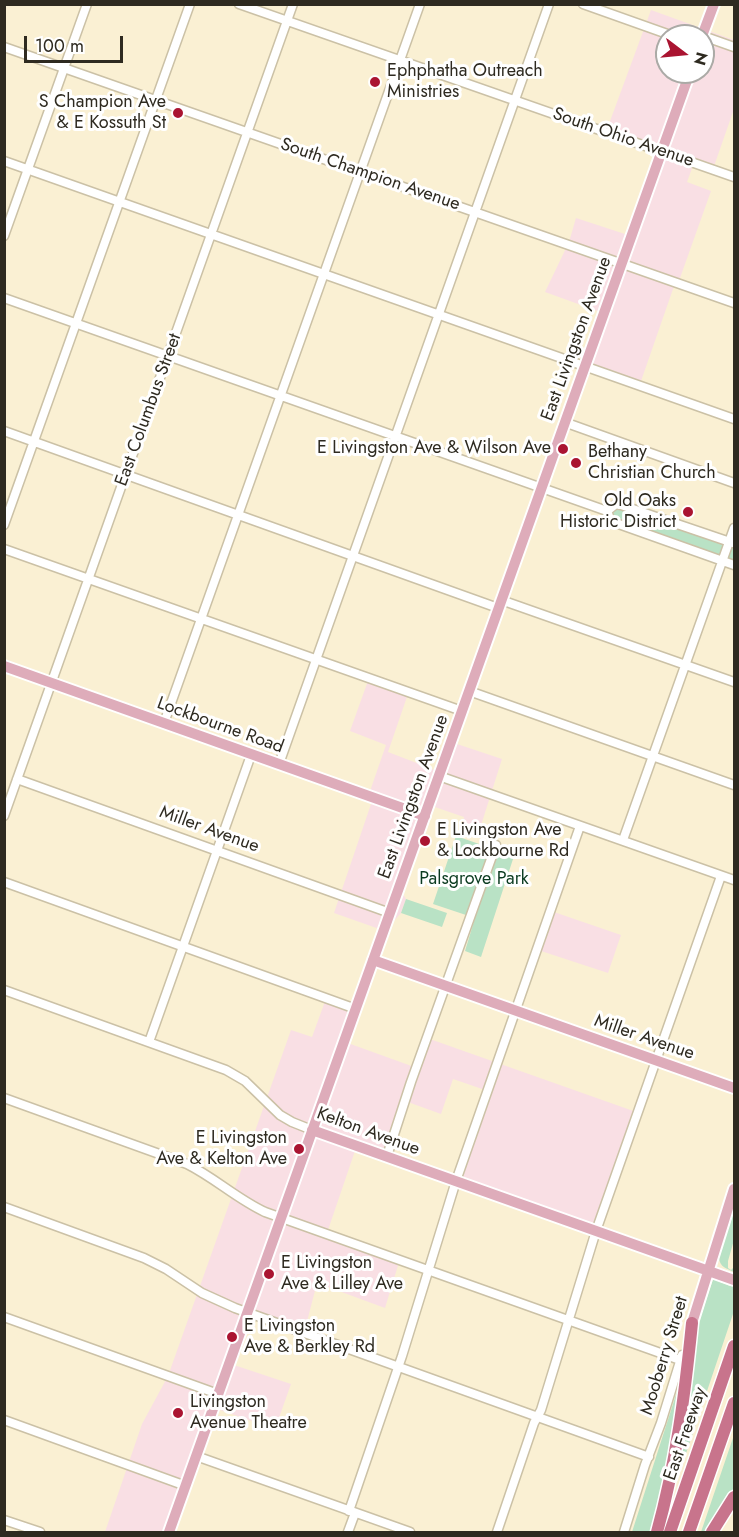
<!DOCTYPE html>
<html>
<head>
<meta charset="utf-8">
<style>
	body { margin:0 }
	#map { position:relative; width:739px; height:1537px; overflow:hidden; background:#faf0d3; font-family:Jost,sans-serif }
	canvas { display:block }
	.frame { position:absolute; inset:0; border:6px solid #2e2a20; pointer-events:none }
	.north { position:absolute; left:655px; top:24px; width:60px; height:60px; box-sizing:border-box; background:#fff; border:2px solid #abaaa6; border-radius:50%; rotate:106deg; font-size:16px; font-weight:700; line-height:24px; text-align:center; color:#2e2a20 }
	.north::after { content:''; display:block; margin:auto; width:21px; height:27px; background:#aa1431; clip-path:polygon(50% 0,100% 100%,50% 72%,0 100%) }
	.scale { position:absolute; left:24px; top:36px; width:99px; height:27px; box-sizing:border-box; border:3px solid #2e2a20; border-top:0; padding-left:8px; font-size:18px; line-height:21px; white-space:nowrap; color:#2e2a20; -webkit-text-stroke:4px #fff; paint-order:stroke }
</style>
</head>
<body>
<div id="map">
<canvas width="739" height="1537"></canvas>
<div class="frame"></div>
<div class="north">N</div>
<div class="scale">100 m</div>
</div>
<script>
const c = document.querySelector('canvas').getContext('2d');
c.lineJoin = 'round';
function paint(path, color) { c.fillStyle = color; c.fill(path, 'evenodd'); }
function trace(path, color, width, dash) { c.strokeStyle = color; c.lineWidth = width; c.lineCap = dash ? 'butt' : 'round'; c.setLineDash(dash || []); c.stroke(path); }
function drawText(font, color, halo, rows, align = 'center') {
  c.font = font + ' Jost,sans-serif'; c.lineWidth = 6; c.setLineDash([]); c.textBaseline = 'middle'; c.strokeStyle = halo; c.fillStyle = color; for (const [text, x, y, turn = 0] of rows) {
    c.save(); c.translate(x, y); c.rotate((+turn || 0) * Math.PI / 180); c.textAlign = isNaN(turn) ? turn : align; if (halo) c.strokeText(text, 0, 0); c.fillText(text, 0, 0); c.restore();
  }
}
paint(new Path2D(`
	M651,10L734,40V109L713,169L694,163L687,182L711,191L680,278L673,289L640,384L585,365L603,313L545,292L569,242L576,218L631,236L661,152L606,132ZM667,36H703V72H667Z
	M369,678L409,691L388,752L440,772L451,742L502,759L477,838L460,833L464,817L429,805L400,889L406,899L401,913L385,931L334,913L371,804L369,794L386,745L350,731Z
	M551,911L621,935L608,973L538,950Z
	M327,996L357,1008L345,1042L417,1068L427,1038L639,1113L596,1229L455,1181L488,1091L453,1079L441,1114L405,1101L386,1156L357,1145L327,1233L400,1259L385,1308L317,1283L304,1333L249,1313L231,1364L291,1384L275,1429L214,1408L170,1532H105L142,1424L168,1376L291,1030L312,1037Z`), '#f9dfe4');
paint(new Path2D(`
	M616,505L734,545V563L613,520L611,508Z
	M456,836L514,856L481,957L465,951L475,918L433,904Z
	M406,899L447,913L442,927L401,913Z
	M734,1210V1240L728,1261V1268L731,1270L734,1267V1311L675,1486H672L684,1421L698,1325L713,1279L730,1286L734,1272C727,1268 720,1268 719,1258Z
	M681,1379L666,1478L652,1532H632Z
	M734,1435V1489L707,1532H701Z`), '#b9e2c5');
const minor = new Path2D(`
	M239,4L734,177
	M583,4L673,36
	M703,36L734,47
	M4,47L734,303
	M4,161L734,419
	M4,236L87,4
	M4,298L607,511L610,519L613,522L734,565
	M564,422L734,483
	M4,431L498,608
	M607,511L616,504L621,505L733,543
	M4,525L190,4
	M4,549L462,711
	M501,600L734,682
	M469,691L734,785
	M164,723L420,4
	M279,764L549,4
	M439,776L734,880
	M17,779L390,913
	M4,816L293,4
	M623,840L734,528
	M4,882L356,1009
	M4,990L226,1070L245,1081L280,1115L292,1122L312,1130
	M149,1042L251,755
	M4,1098L187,1164C215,1178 237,1199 265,1212L680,1360
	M387,1156L411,1082L496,845
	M4,1207L144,1258L166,1269L202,1293L235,1308L649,1457
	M4,1317L218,1394
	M4,1420L186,1486
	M196,1456L410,1532
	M349,1511L402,1356L456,1181L580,826
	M4,1520L40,1532
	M348,1532L355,1513
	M497,1532L534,1423L541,1410L596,1231L721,876
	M624,1532L645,1465L661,1423L682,1355`);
const major = new Path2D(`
	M702,36L714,4
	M4,666L425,816
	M373,960L734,1088
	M312,1130L734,1280
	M692,1323L734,1189
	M169,1532L690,72`);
const highway = new Path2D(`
	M657,1532C676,1464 685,1393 692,1323
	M670,1532L734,1346
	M689,1532L734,1403
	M712,1532L734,1497`);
trace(minor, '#cbc1a6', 11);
trace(major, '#fff', 14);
trace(highway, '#fff', 15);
trace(minor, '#fff', 8);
trace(major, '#deacba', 10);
trace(highway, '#c8748c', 12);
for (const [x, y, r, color] of [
	[375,82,6,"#aa1431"],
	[178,113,6,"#aa1431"],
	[563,449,6,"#aa1431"],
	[576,463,6,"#aa1431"],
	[688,512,6,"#aa1431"],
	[425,841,6,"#aa1431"],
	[299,1149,6,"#aa1431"],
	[269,1274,6,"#aa1431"],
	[232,1337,6,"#aa1431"],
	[178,1413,6,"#aa1431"]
]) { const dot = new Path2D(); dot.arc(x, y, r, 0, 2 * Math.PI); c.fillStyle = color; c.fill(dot); trace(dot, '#fff', 2); }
drawText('18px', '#2e2a20', '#fff', [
	["Ephphatha Outreach",387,72],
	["Ministries",387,93],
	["S Champion Ave",166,103,"right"],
	["& E Kossuth St",166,124,"right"],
	["E Livingston Ave & Wilson Ave",551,449,"right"],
	["Bethany",588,453],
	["Christian Church",588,474],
	["Old Oaks",676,502,"right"],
	["Historic District",676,523,"right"],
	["E Livingston Ave",437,831],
	["& Lockbourne Rd",437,852],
	["E Livingston",287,1139,"right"],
	["Ave & Kelton Ave",287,1160,"right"],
	["E Livingston",281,1264],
	["Ave & Lilley Ave",281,1285],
	["E Livingston",244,1327],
	["Ave & Berkley Rd",244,1348],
	["Livingston",190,1403],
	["Avenue Theatre",190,1424]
], 'left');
drawText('18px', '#2e2a20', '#fff', [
	["South Ohio Avenue",623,138,19],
	["South Champion Avenue",370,175,19],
	["East Livingston Avenue",577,339,-70],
	["East Columbus Street",149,410,-70],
	["Lockbourne Road",220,726,20],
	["East Livingston Avenue",414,797,-70],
	["Miller Avenue",209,830,20],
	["Miller Avenue",644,1038,19],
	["Kelton Avenue",368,1132,20],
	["Mooberry Street",665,1356,-73],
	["East Freeway",686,1434,-71]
]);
drawText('18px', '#0b3b20', '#fff', [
	["Palsgrove Park",474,880]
]);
</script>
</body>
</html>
